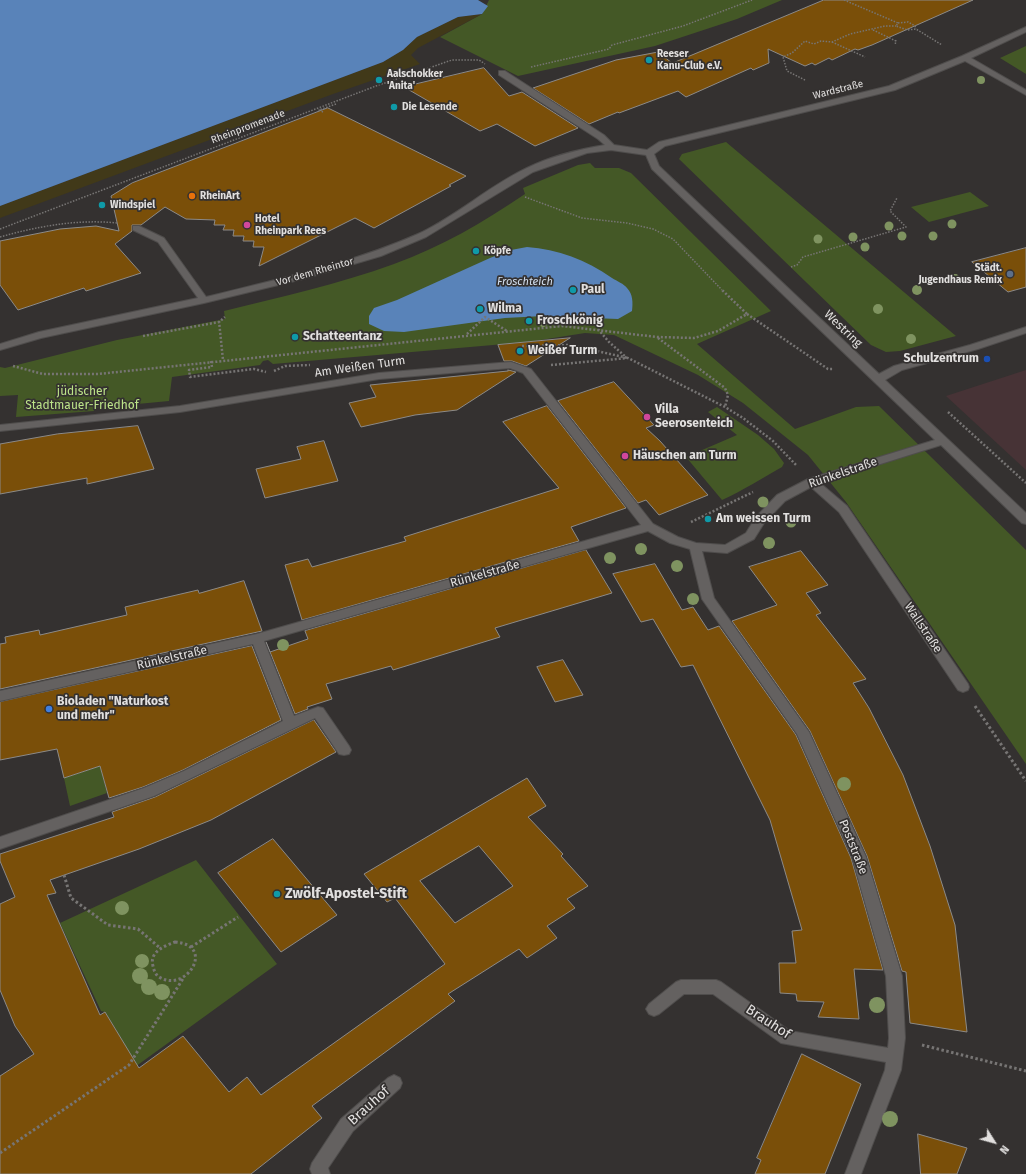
<!DOCTYPE html>
<html>
<head>
<meta charset="utf-8">
<style>
	body { margin:0 }
	#map { position:relative; width:1026px; height:1174px; overflow:hidden; background:#343130; font-family:"Fira Sans",sans-serif }
	canvas { display:block }
	.north { position:absolute; left:974px; top:1122px; width:40px; height:40px; -webkit-text-stroke:3px #343130; paint-order:stroke; rotate:127deg; font-size:11px; font-weight:700; line-height:16px; text-align:center; color:#e2e0df }
	.north::after { content:''; display:block; margin:auto; width:14px; height:18px; background:#e2e0df; clip-path:polygon(50% 0,100% 100%,50% 72%,0 100%) }
</style>
</head>
<body>
<div id="map">
<canvas width="1026" height="1174"></canvas>
<div class="north">N</div>
</div>
<script>
const c = document.querySelector('canvas').getContext('2d');
c.lineJoin = 'round';
function paint(path, color) { c.fillStyle = color; c.fill(path, 'evenodd'); }
function trace(path, color, width, dash) { c.strokeStyle = color; c.lineWidth = width; c.lineCap = dash ? 'butt' : 'round'; c.setLineDash(dash || []); c.stroke(path); }
function drawText(font, color, halo, rows, align = 'center') {
  c.font = font + ' "Fira Sans",sans-serif'; c.lineWidth = 3.5; c.setLineDash([]); c.textBaseline = 'middle'; c.strokeStyle = halo; c.fillStyle = color; for (const [text, x, y, turn = 0] of rows) {
    c.save(); c.translate(x, y); c.rotate((+turn || 0) * Math.PI / 180); c.textAlign = isNaN(turn) ? turn : align; if (halo) c.strokeText(text, 0, 0); c.fillText(text, 0, 0); c.restore();
  }
}
paint(new Path2D(`
	M1026,370V470L946,396Z`), '#473336');
paint(new Path2D(`
	M489,0H782L737,19L655,46L518,76L440,37L482,14Z
	M1026,46V74L1000,58Z
	M726,142L956,336L900,351L886,352L871,345L679,159L682,154Z
	M590,163L595,168H619L631,173L771,311L697,344L795,429L856,407L879,406L1026,550V764L846,502L808,455L743,403L698,375L614,335L585,333L528,342L273,364L268,360L263,361L260,365L172,377L169,401L95,408L94,411L16,417L18,395L0,396V367L5,368L117,340L225,319L224,311C281,297 339,284 394,264C441,247 484,222 525,194L523,188L578,165Z
	M970,192L989,206L929,222L911,207Z
	M717,407L758,435L774,449L784,463L782,467C762,478 744,490 722,500L686,457L737,435L708,412Z
	M100,766L107,793L70,806L64,778Z
	M196,860L277,964L88,1101L63,1069L117,1031L105,1012L101,1011L60,923Z`), '#445826');
paint(new Path2D(`
	M482,14L418,48L411,55L420,64L333,94L0,218V206L383,62L403,50L417,37L458,17Z`), '#413919');
paint(new Path2D(`
	M0,0H478L488,6L482,14L458,17L417,37L403,50L383,62L0,206Z
	M527,247C558,249 586,260 612,278C617,281 624,284 627,288C633,294 633,303 632,311L618,319L543,316L505,318L404,332L384,331L369,324V316L374,308L397,300L490,258L511,250Z`), '#5983b9');
const building = new Path2D(`
	M824,0H973L872,45L858,50L855,49L832,60L829,58L815,65L812,63L805,66L768,49L769,63L753,70L751,68L686,97L678,91L619,113L618,112L589,124L533,88L616,60L658,52L672,63Z
	M484,68L509,96L522,92L578,128L535,146L497,124L480,131L404,87Z
	M328,108L466,176L449,185L451,186L374,228L355,218L259,266L264,247H253L254,241H243L244,236H233L234,230H223L225,225H214L215,220L186,219L165,207L141,225H132V231L115,244L141,273L86,291L84,288L18,310L0,285V241L60,229L96,226L119,231L111,196L132,183Z
	M1026,248V287L1008,292L972,262Z
	M570,338L526,366L512,361H504L498,345Z
	M508,370L516,372L457,410L415,415L361,427L349,403L376,397L370,385L508,371Z
	M614,382L654,425L646,428L660,441L708,495L659,515L646,500L638,503L558,401Z
	M547,406L626,508L571,527L579,541L302,620L285,565L308,559L312,567L406,541L404,537L559,488L503,422Z
	M138,426L154,469L87,484V478L0,494V444L57,434Z
	M324,441L338,481L265,498L256,469L301,459L297,447Z
	M586,550L612,593L495,628L500,637L393,670L391,666L326,684L332,699L307,707L308,709L295,714L266,642L270,652L308,639L305,631Z
	M801,551L828,585L806,593L821,613L816,615L866,679L853,683L869,708L903,775L930,846L955,925L967,1032L910,1023L906,972L902,971L867,856L810,731L732,621L777,605L749,567Z
	M655,564L682,610L693,607L708,630L719,626L796,735L851,858L883,970L854,969L859,1019L818,1017L824,1002L797,1001L796,994L780,993L779,963H796L792,931L802,930L770,820L693,665L681,667L653,619L641,622L613,574Z
	M244,581L262,631L0,689V644L6,643L5,637L39,630L40,635L127,615L125,607L198,590L199,593Z
	M252,646L281,720L183,770L143,787L109,798L100,766L64,778L57,749L0,760V702Z
	M563,660L583,695L555,702L537,667Z
	M314,720L336,752L211,820L139,849L50,880L56,893L47,895L100,1015L105,1012L139,1068L183,1036L229,1092L247,1077L261,1095L445,964L395,898L387,902L364,874L527,778L546,806L528,817L563,854L561,856L588,886L567,899L575,908L547,926L557,938L527,958L519,949L448,994L455,1001L312,1106L322,1118L251,1174H0V1076L34,1054L15,1026L0,990V904L15,897L0,861V854L114,817L112,812L155,797ZM479,846L513,886L455,923L420,881Z
	M273,839L337,915L281,952L218,873Z
	M802,1054L861,1084L825,1174H755L761,1160L757,1158Z
	M918,1134L967,1148L957,1174H921Z`);
paint(building, '#7a4f09');
trace(building, '#8c8a88', 1);
const minor = new Path2D(`
	M1026,27V32L971,58L1026,90V95L965,61L895,90L665,146L654,154L659,166L879,374L894,366L970,345L1026,327V333L978,349L902,370L885,380L1026,513V524L1022,523L941,445L820,483L847,506L968,684L969,687L968,690L963,692L958,690L839,512L811,487L785,501L764,523L754,539L727,553L702,551L714,598L809,732L866,857L902,976L905,1038L901,1070L861,1174H845L885,1070L886,1062L781,1043L713,994H684L659,1014L654,1016L649,1014L646,1009L649,1004L676,982L681,980H716L721,982L790,1031L888,1048L889,1038L886,976L852,857L797,734L702,599L690,549L670,543L648,531L264,641L294,716L318,707L323,708L349,746L351,750L349,754L344,755L339,754L315,718L154,796L0,849V837L144,788L184,771L283,721L253,644L0,701V691L257,634L641,525L523,373L510,368L379,379L180,412L0,431V425L180,406L379,373L511,362L531,369L653,524L678,537L696,543L725,545L746,533L756,517L777,495L808,479L935,440L652,169L646,155L611,150L587,153L533,172L426,237L381,256L303,279L204,303L41,338L0,350V344L39,332L198,298L158,242L133,230V226H139L164,238L206,297C278,279 350,264 418,234C455,217 489,186 527,168C549,157 580,149 605,145L598,139L499,75V71H505L604,135L614,145L647,150L659,142L889,86L962,56Z
	M394,1075L400,1078L402,1083L400,1088L353,1131L328,1168L330,1174H312L310,1169L312,1163L341,1119L388,1078Z`);
trace(minor, '#4f4d4c', 2);
trace(new Path2D(`
	M844,0L898,23L896,26L907,30L916,29L942,45
	M898,23L908,22L915,26L916,29
	M873,30L896,41L895,45
	M832,42L865,57
	M531,67L609,49L612,45L683,26L752,0
	M805,80L787,71L783,57L792,53L805,41L814,44L821,41L832,42L850,34L885,26H896
	M323,112L319,110L336,104
	M525,197L582,218L627,223L653,229L673,239L722,290
	M0,229L376,86L452,60H479L485,64
	M0,237C39,226 77,219 118,223
	M791,267L797,265L803,257L906,227L890,211L897,198`), '#777574', 1.5, [1.5, 1.5]);
trace(new Path2D(`
	M747,314L828,369H834
	M219,321L223,360
	M598,329L609,342L627,358
	M467,334L485,317L507,331
	M143,336L219,322L225,317
	M658,338L725,388L728,395L725,407
	M522,346L570,345L628,358
	M211,361L212,367L189,370L190,377L254,369L266,372
	M551,365L628,358L725,407L743,418L773,441L797,466
	M13,366L43,374H98L562,326L657,337L694,338L718,331L747,314L721,289
	M274,371L285,366L310,365
	M948,412L1026,483
	M691,522L753,492`), '#777574', 2.5, [2, 2]);
trace(new Path2D(`
	M975,706L1026,781
	M64,875L71,898L108,925L138,929L160,948
	M175,942C216,945 187,992 161,978C156,976 154,971 153,966C149,952 164,946 175,942Z
	M191,947L238,917
	M922,1045L1026,1071
	M0,1153L129,1065L184,977`), '#777574', 3, [2.5, 2.5]);
paint(minor, '#646160');
c.fillStyle = '#7f9360';
for (const [x, y, r] of [
	[981,80,4],
	[952,224,4.5],
	[889,226,4.5],
	[902,236,4.5],
	[933,236,4.5],
	[853,237,4.5],
	[818,239,4.5],
	[865,247,4.5],
	[955,279,5],
	[917,290,5],
	[878,309,5],
	[543,322,5],
	[911,339,5],
	[763,502,5.5],
	[791,522,5.5],
	[769,543,6],
	[641,549,6],
	[610,558,6],
	[677,566,6],
	[693,599,6],
	[283,645,6],
	[844,784,7],
	[122,908,7],
	[142,961,7],
	[140,976,8],
	[149,987,8],
	[162,992,8],
	[877,1005,8],
	[890,1119,8]
]) { c.beginPath(); c.arc(x, y, r, 0, 2 * Math.PI); c.fill(); }
for (const [x, y, r, color] of [
	[649,60,4,"#0f9aa8"],
	[379,80,4,"#0f9aa8"],
	[394,107,4,"#0f9aa8"],
	[192,196,4,"#e8710a"],
	[102,205,4,"#0f9aa8"],
	[247,225,4,"#d1479c"],
	[476,251,4,"#0f9aa8"],
	[1010,274,4,"#5c6f8a"],
	[573,290,4,"#0f9aa8"],
	[480,309,4,"#0f9aa8"],
	[529,321,4,"#0f9aa8"],
	[295,337,4,"#0f9aa8"],
	[520,351,4,"#0f9aa8"],
	[987,359,4,"#1a4fb4"],
	[647,417,4,"#d1479c"],
	[625,456,4,"#d1479c"],
	[708,519,4,"#0f9aa8"],
	[49,709,4,"#3f7fe0"],
	[277,894,4,"#0f9aa8"]
]) { const dot = new Path2D(); dot.arc(x, y, r, 0, 2 * Math.PI); c.fillStyle = color; c.fill(dot); trace(dot, '#343130', 1.5); }
drawText('bold 10px', '#e2e0df', '#343130', [
	["Reeser",657,54],
	["Kanu-Club e.V.",657,66],
	["Aalschokker",387,74],
	["'Anita'",387,86],
	["Die Lesende",402,107],
	["RheinArt",200,196],
	["Windspiel",110,205],
	["Hotel",255,219],
	["Rheinpark Rees",255,231],
	["Köpfe",484,251],
	["Städt.",1002,268,"right"],
	["Jugendhaus Remix",1002,280,"right"]
], 'left');
drawText('10px', '#e2e0df', '#343130', [
	["Wardstraße",838,90,-14],
	["Rheinpromenade",248,127,-21],
	["Vor dem Rheintor",315,272,-16]
]);
drawText('italic 11px', '#d3dfef', '#343130', [
	["Froschteich",525,282]
]);
drawText('bold 12px', '#e2e0df', '#343130', [
	["Paul",581,290],
	["Wilma",488,309],
	["Froschkönig",537,321],
	["Schatteentanz",303,337],
	["Weißer Turm",528,351],
	["Schulzentrum",979,359,"right"],
	["Villa",655,410],
	["Seerosenteich",655,424],
	["Häuschen am Turm",633,456],
	["Am weissen Turm",716,519],
	["Bioladen \"Naturkost",57,702],
	["und mehr\"",57,716]
], 'left');
drawText('12px', '#e2e0df', '#343130', [
	["Westring",843,329,44],
	["Am Weißen Turm",360,367,-8],
	["Rünkelstraße",843,473,-19],
	["Rünkelstraße",485,574,-16],
	["Wallstraße",923,628,56],
	["Rünkelstraße",172,658,-13],
	["Poststraße",853,847,68]
]);
drawText('12px', '#bce388', '#343130', [
	["jüdischer",82,392],
	["Stadtmauer-Friedhof",82,406]
]);
drawText('bold 14px', '#e2e0df', '#343130', [
	["Zwölf-Apostel-Stift",285,894]
], 'left');
drawText('14px', '#e2e0df', '#343130', [
	["Brauhof",768,1022,33],
	["Brauhof",369,1106,-42]
]);
</script>
</body>
</html>
